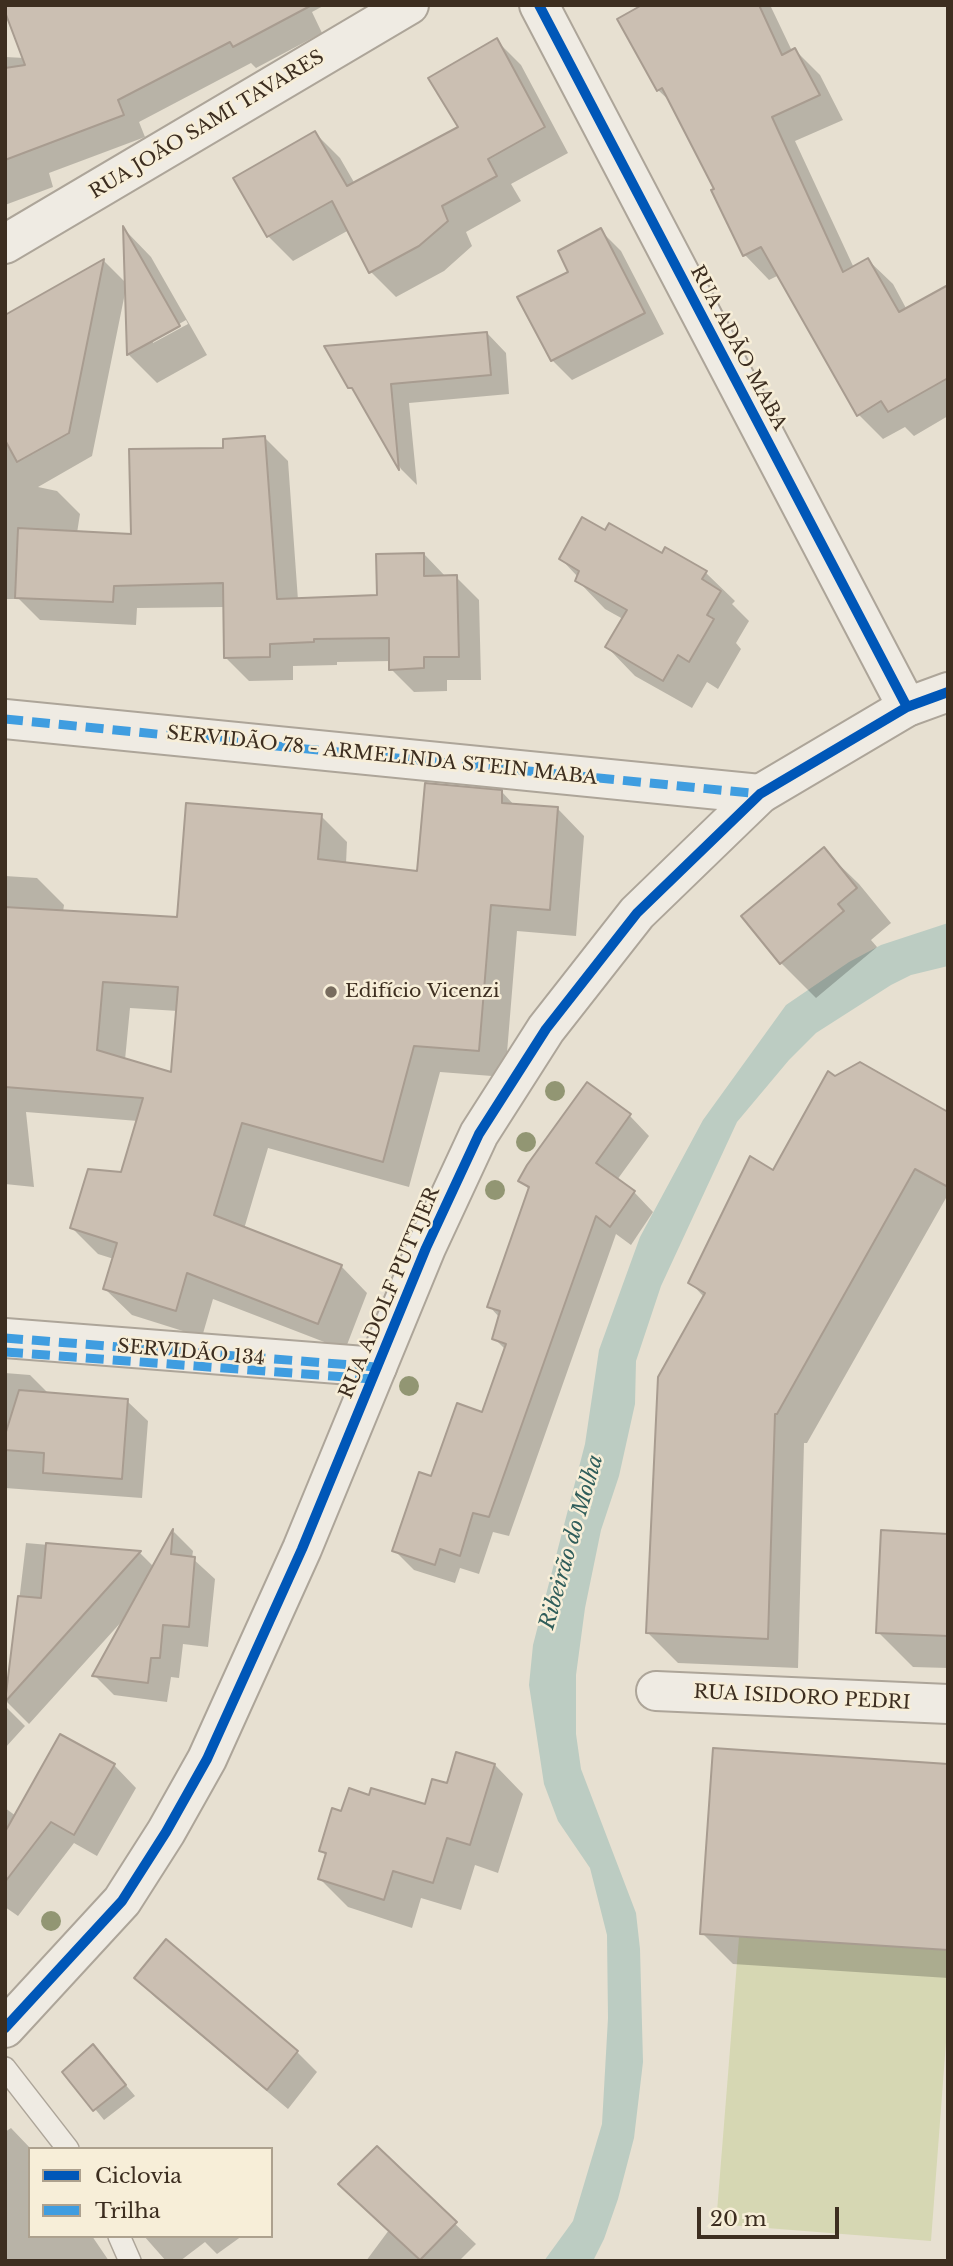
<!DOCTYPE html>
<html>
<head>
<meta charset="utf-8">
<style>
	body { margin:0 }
	#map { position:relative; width:953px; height:2266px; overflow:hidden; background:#e7e0d1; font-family:"Libre Baskerville",serif }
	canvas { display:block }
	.frame { position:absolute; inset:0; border:7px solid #3d2e20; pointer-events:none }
	.legend { position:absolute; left:28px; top:2147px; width:245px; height:91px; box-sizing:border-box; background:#f7eed8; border:2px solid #ada18e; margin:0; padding:9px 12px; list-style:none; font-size:21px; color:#3d2e20 }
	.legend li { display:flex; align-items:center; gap:14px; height:35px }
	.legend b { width:35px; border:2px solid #ada18e }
	.scale { position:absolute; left:697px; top:2207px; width:142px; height:32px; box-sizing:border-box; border:4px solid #3d2e20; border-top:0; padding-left:9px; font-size:21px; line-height:24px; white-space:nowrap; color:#3d2e20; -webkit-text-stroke:5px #f7eed8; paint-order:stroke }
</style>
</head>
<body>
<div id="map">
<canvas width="953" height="2266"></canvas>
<div class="frame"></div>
<ul class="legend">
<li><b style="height:9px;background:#0057b8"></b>Ciclovia</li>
<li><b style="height:9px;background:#3f9de0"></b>Trilha</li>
</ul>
<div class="scale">20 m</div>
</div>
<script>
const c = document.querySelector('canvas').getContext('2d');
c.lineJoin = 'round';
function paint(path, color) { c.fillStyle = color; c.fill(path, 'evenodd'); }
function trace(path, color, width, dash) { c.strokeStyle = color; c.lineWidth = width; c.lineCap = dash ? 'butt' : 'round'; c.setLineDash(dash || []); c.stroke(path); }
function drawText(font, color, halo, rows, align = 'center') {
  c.font = font + ' "Libre Baskerville",serif'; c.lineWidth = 5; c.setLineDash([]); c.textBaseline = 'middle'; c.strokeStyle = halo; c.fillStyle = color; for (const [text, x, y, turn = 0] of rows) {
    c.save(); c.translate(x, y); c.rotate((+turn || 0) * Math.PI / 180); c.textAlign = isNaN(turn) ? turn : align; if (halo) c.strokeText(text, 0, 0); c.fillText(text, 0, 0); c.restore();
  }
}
paint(new Path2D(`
	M739,1937L948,1950V2016L931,2241L716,2224Z`), '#d6d7b3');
paint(new Path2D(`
	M948,923V966L911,975L891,985L816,1033L789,1060L737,1122L661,1286L636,1361L635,1404L619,1476L601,1530L585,1608L576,1675V1734L581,1769L636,1913L640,1949L643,2062L634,2138L618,2199L604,2239L593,2261H544L573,2221L602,2124L608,2018L607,1935L590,1868L558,1821L544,1784L529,1685L533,1645L585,1444L599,1350L640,1237L703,1120L786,1005L849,962L881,945Z`), '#bcccc2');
paint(new Path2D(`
	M5,5H325L312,12L322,33L256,68L251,63L139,122L145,137L49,173L53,187L5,205V57L25,58Z
	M646,5H775L771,7L792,51L795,50L820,75L843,120L795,141L854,268L868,260L893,284L907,310L948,287V416L914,436L905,427L883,439L859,415L779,275L769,280L745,255L717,190L673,104L658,90Z
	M496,40L521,65L568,153L511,184L521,201L466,232L472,246L444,271L396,297L371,272L349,230L293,261L268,236L315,133L340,158L355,184L460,128Z
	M125,230L151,257L207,355L157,383L128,354L125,293L92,456L38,487L57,491L80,514L77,533L133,536L225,450L265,438L288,461L298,600L379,597L424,554L446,577H456L479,600L481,680H447V691L414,692L391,669V661L337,662V665L293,666V680L249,681L225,657V607L137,608L136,625L40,620L19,599H5V316L104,261L127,284ZM186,320L188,324L153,343V339Z
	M601,231L621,251L664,334L572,380L552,360L571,272Z
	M487,333L506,353L509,394L409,403L417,485L401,469L360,397L350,387Z
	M606,532L662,555L666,550L706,573L735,601L732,604L749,621L736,643L741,649L718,689L707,682L692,708L635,676L607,647L623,619L605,609L577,580L578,577L561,559Z
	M502,792L515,806L558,809L584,836L576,936L517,931L505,1077L440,1072L409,1187L268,1148L244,1229L341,1266L367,1293L345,1350L213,1299L202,1337L132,1315L105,1289L114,1259L98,1254L72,1228L122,1174L138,1121L26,1112L34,1187L5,1184V876L37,878L64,905L63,912L178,919L321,816L347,842L346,864L419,873ZM130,1008L178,1011L173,1074L125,1060Z
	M824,850L859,884L891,923L871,940L877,947L816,998L781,963Z
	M587,1085L630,1116L649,1136L617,1180L634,1192L653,1212L631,1245L616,1234L509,1536L493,1532L479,1574L460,1568L455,1583L414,1570L394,1550L432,1478L483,1415L506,1350L494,1338L500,1318L489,1306L530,1190L520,1181Z
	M948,1114V1199L946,1198L807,1443H804L798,1668L678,1663L648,1633L704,1297L690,1282L774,1172Z
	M5,1373L30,1375L50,1395L127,1401L148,1421L142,1498L5,1488Z
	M174,1532L193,1551L192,1558L215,1579L208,1647L183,1644L179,1678L171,1677L167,1702L114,1695L94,1675L123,1620L29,1724L7,1702L26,1543L140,1553L154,1567Z
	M948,1535V1668L913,1667L878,1632Z
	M5,1706L25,1726L5,1748Z
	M114,1765L136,1788L97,1856L74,1843L18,1916L5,1907V1808L16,1816Z
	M495,1765L523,1794L498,1873L475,1865L461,1910L421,1898L412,1928L348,1907L320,1879L327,1856L321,1851L342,1813L370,1797L426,1807Z
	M948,1766V1978L733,1964L702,1933Z
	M136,1978L297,2052L317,2072L288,2109L156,1998Z
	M93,2046L135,2096L104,2120L65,2072Z
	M11,2128L31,2149L30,2236H92L109,2261H5V2132Z
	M377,2149L476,2244L459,2261H366L389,2230Z
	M144,2236H242L217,2254L205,2242L180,2261H166Z`), '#0003');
const building = new Path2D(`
	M5,5H312L233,47L230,42L118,100L124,115L5,160V68L25,65L5,12Z
	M642,5H759L782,55L795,48L820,95L772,117L843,272L868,258L899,312L948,285V378L888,412L881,401L857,416L761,247L743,256L711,190L714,189L662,88L657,91L617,19Z
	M497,38L545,127L488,159L497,176L442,206L448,221L419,246L369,273L332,201L267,237L233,178L315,131L347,186L458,127L428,78Z
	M123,226L180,326L127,355Z
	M601,228L645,313L551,361L517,297L568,272L558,251Z
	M104,259L69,433L17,462L5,440V315Z
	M487,332L491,375L391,384L399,470L352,388H348L324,346Z
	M265,436L277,599L377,595L376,554L424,553V576L457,575L459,657H424V668L389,670V638L314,639V642L270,644V657L224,658L223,583L114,586L113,602L15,598L18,528L131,534L129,449L223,448V439Z
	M582,517L605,530L609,523L662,553L665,547L707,571L702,579L721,591L707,615L714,619L689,662L678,655L663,681L605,647L627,610L575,581L579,571L559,559Z
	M425,783L502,790V803L558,807L550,910L491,905L479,1051L414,1046L383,1162L242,1123L214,1215L342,1265L318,1324L187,1273L176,1311L103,1289L117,1243L70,1228L88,1169L121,1172L143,1098L5,1087V907L177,917L186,803L322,814L318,859L417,871ZM103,982L178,987L171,1072L97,1050Z
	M824,847L857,888L838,904L844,911L780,964L741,916Z
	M860,1062L948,1112V1187L915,1169L777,1414H775L768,1639L646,1633L658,1377L705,1293L688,1283L750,1156L773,1170L828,1071L835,1076Z
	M587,1082L631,1114L596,1163L635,1191L610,1227L596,1216L489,1517L473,1513L460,1556L440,1549L435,1565L392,1551L419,1472L431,1476L457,1403L482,1412L506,1344L492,1339L500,1311L487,1307L529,1187L518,1181L527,1165Z
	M19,1390L128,1399L122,1479L43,1473L44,1453L5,1450V1435Z
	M173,1529L171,1554L195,1557L189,1627L163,1625L160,1658H151L148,1683L92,1676Z
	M881,1530L948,1534V1636L876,1633Z
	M46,1543L141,1551L5,1702L18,1596L41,1598Z
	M60,1734L115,1764L74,1835L51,1822L5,1882V1832Z
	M713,1748L948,1764V1950L700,1934Z
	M456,1752L495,1764L470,1845L447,1838L433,1883L393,1871L384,1900L318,1879L326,1853L319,1851L332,1808L341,1811L349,1788L369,1795L371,1788L425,1804L432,1779L447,1783Z
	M166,1939L298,2051L267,2090L134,1978Z
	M93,2044L126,2085L93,2111L62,2072Z
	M377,2146L457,2222L420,2260L338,2184Z`);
paint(building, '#cbbfb2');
trace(building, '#a89c90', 2);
const service = new Path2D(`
	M5,2068L68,2149
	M119,2236L130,2261`);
const minor = new Path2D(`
	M539,5L907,707
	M5,244L409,5
	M5,719L760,794
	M5,1338L377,1367
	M656,1691L948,1704`);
const tertiary = new Path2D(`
	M5,2028L122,1901L166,1832L207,1759L302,1549L426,1248L479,1134L546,1029L637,913L760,794L907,707L948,692`);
trace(service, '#ada599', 24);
trace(minor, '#ada599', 42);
trace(tertiary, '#ada599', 42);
trace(service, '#efebe3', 21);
trace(minor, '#efebe3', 38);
trace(tertiary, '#efebe3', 38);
trace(new Path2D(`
	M5,719L760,794
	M5,1338L377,1367
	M5,1352L373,1379`), '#3f9de0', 9, [18, 9]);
trace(new Path2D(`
	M539,5L907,707
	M5,2028L122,1901L166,1832L207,1759L302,1549L426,1248L479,1134L546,1029L637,913L760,794L907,707L948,692`), '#0057b8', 10);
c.fillStyle = '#929673';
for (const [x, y] of [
	[555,1091],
	[526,1142],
	[495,1190],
	[409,1386],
	[51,1921]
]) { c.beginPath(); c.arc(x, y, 10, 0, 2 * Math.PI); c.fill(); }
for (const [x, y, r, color] of [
	[331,992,7,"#786c5e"]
]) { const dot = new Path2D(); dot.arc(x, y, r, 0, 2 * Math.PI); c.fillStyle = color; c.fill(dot); trace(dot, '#f7eed8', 2.5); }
drawText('19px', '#3d2e20', '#f7eed8', [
	["RUA JOÃO SAMI TAVARES",207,125,-31],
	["RUA ADÃO MABA",738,348,62],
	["SERVIDÃO 78 - ARMELINDA STEIN MABA",382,756,6],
	["RUA ADOLF PUTTJER",390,1293,-67],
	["SERVIDÃO 134",191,1353,5],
	["RUA ISIDORO PEDRI",802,1698,3]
]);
drawText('19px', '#3d2e20', '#f7eed8', [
	["Edifício Vicenzi",345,992]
], 'left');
drawText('italic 21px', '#2f5d5a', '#f7eed8', [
	["Ribeirão do Molha",572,1542,-74]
]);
</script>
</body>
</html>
